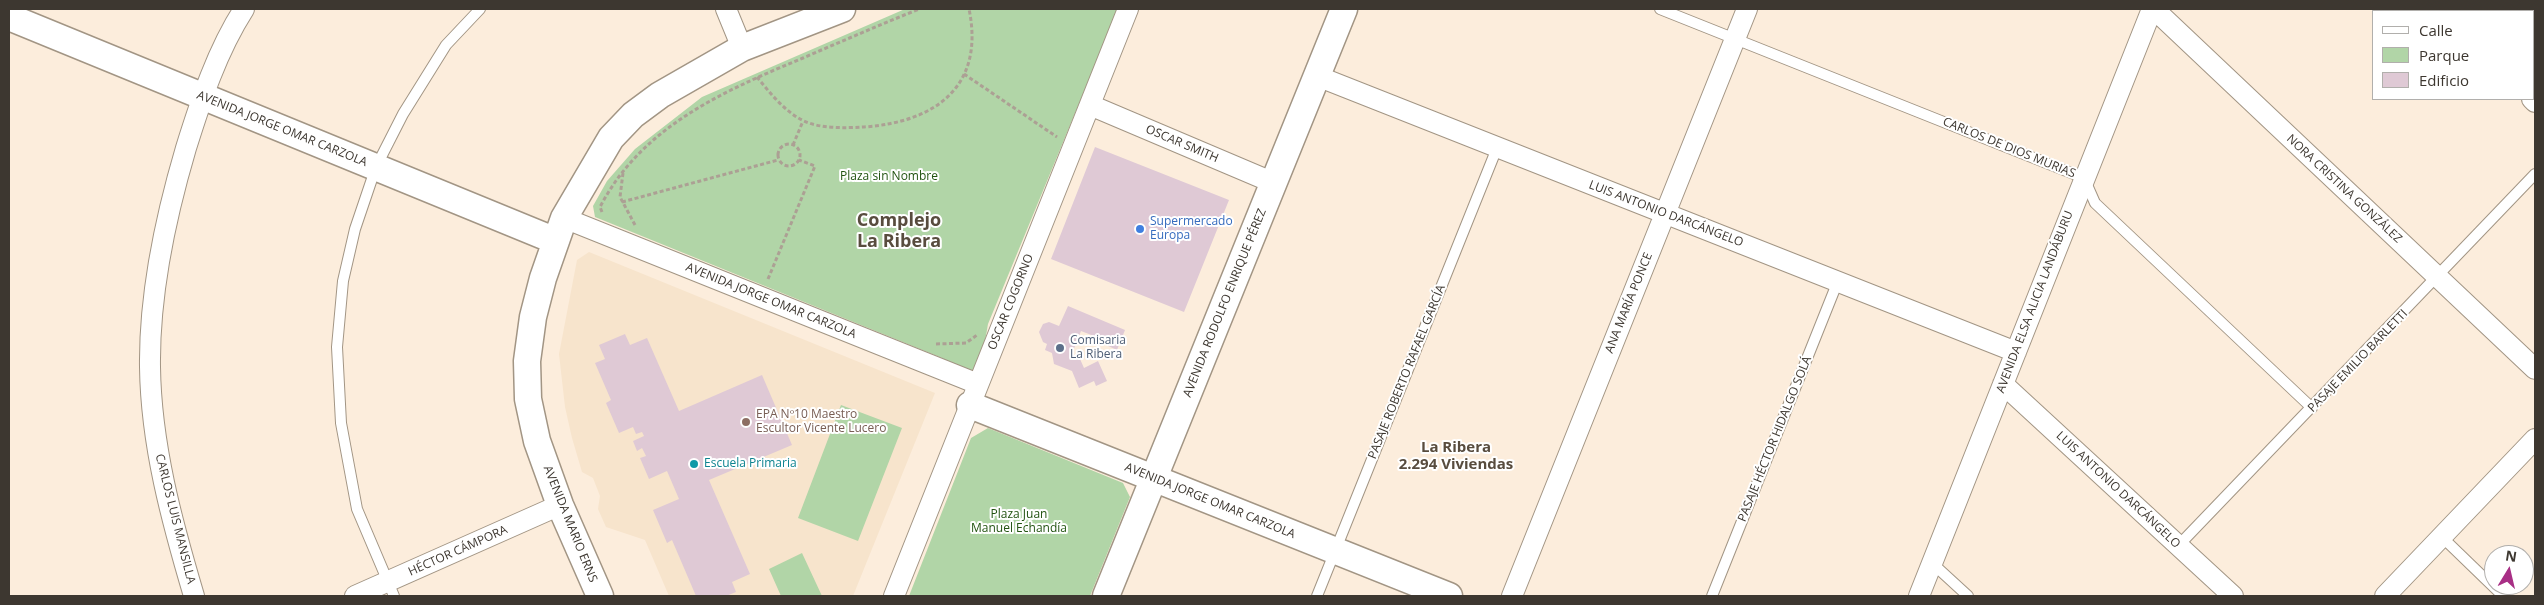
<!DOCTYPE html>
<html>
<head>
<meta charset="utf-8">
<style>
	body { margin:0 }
	#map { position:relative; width:2544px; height:605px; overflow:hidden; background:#fceddc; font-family:"Open Sans",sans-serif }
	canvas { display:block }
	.frame { position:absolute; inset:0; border:10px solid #3d3730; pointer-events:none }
	.legend { position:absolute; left:2372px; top:10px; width:162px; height:90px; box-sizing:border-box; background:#fff; border:1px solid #b1afac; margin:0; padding:6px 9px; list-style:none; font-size:15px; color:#3d3730 }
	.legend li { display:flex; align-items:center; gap:10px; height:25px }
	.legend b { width:25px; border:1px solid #b1afac }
	.north { position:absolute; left:2484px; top:545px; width:50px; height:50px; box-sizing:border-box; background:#fff; border:1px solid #b1afac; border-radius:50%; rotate:9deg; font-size:14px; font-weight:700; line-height:20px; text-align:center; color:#3d3730 }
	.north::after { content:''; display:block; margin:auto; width:18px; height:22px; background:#a82f85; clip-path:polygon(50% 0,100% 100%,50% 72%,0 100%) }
</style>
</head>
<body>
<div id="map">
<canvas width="2544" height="605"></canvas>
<div class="frame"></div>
<ul class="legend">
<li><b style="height:6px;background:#fff"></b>Calle</li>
<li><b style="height:14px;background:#b1d5a7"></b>Parque</li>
<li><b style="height:14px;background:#dfc9d5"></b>Edificio</li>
</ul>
<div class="north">N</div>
</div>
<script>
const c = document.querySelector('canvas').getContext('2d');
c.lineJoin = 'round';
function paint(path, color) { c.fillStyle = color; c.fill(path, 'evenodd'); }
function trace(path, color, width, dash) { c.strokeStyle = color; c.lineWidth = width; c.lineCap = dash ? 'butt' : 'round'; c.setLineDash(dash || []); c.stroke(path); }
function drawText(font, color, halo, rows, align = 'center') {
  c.font = font + ' "Open Sans",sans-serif'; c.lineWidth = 4; c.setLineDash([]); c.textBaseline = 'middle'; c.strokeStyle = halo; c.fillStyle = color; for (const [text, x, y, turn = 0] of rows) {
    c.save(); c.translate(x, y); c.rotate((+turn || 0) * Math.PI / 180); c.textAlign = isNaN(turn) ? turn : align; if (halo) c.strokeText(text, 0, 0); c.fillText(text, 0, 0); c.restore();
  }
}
paint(new Path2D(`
	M589,252L935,393L853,596H669L645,540L606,527L598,509L600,496L593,478L582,472L572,438L565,407L559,354L577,260Z`), '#f7e4cc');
paint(new Path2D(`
	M905,9H1118L988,324C986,335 981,374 967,372C958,371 949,363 942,358L595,217L593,206L607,181L635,149L702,97Z
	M841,405L902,428L858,541L798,518Z
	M988,428L1123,483L1130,497L1090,596H909L971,438Z
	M802,553L822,596H781L769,569Z`), '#b1d5a7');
paint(new Path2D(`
	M1095,147L1229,200L1184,312L1051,259Z
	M1068,306L1125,330L1117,350L1106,345L1107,341L1081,331L1071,356L1080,359L1084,368L1098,361L1107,381L1096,386L1094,381L1079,388L1072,371L1054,364L1052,353L1045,350L1047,344L1043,342L1039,332L1043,324L1049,322L1059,326Z
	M625,334L630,345L647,338L679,411L762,375L792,445L709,480L750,574L732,582L736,592L726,596H696L672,540L667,543L653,510L679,499L667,471L649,479L640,458L646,456L642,448L637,451L633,441L644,436L642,432L636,434L633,427L619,433L606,403L611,400L595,363L605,359L599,345Z`), '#dfc9d5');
const service = new Path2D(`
	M1660,9L2084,178L2095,203L2312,408
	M2442,537L2503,596
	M2178,546L2535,174
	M1932,563L1968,596
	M394,596L357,509L341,423L337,347L343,281L355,229L376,167L403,114L446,45L480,9
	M1317,596L1497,148
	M1712,596L1838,281`);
const minor = new Path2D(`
	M726,9L742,48
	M2154,9L2535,369
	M2438,9L2441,11
	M1317,76L2016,352
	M2532,99L2535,102
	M1090,105L1274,183
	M564,218L978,384
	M2003,384L2233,596
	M194,596C172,522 151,445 150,367C149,293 165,219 186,148C201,100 217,51 244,9
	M355,596L560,505
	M894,596L1128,9
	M1512,596L1747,9
	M1919,596L2152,9
	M2385,596L2535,439`);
const tertiary = new Path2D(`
	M9,17L556,241
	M970,405L1449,596
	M600,596L560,505L537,441L528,399L527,361L533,317L543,278L564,218L611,138L633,115L660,95L742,48L842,9
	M1106,596L1344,9`);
trace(service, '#a29584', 12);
trace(minor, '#a29584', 22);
trace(tertiary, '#a29584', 29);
trace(new Path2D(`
	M964,74L1057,137
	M757,77C770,93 785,112 804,121C821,129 846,128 864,127C936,122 985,86 969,9
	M778 155a11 11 0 1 1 22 0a11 11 0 1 1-22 0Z
	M793,145L803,121
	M623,173L620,197L635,225
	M622,202L778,160
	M602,212L600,207C642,126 724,91 803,58C842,41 880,25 919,9
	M768,279L815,166L799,160
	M936,344L966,343L977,335`), '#aca094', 3, [4, 2.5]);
trace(service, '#fff', 10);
trace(minor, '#fff', 20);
trace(tertiary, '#fff', 26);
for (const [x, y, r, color] of [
	[1140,229,5,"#3f7fe0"],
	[1060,348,5,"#5c6f8a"],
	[746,422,5,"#8d6e63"],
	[694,464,5,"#0f9aa8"]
]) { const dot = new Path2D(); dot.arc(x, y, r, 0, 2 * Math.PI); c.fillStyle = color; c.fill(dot); trace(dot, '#fff', 2); }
drawText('12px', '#3d3730', '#fff', [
	["AVENIDA JORGE OMAR CARZOLA",282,129,22],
	["OSCAR SMITH",1182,144,23],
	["CARLOS DE DIOS MURIAS",2009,148,22],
	["NORA CRISTINA GONZÁLEZ",2344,189,43],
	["LUIS ANTONIO DARCÁNGELO",1666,214,21],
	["AVENIDA JORGE OMAR CARZOLA",771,301,22],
	["OSCAR COGORNO",1011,302,-68],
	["AVENIDA ELSA ALICIA LANDÁBURU",2035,302,-69],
	["AVENIDA RODOLFO ENRIQUE PÉREZ",1225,303,-68],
	["ANA MARÍA PONCE",1629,303,-68],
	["PASAJE EMILIO BARLETTI",2358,361,-46],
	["PASAJE ROBERTO RAFAEL GARCÍA",1407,372,-68],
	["PASAJE HÉCTOR HIDALGO SOLÁ",1775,439,-68],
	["LUIS ANTONIO DARCÁNGELO",2118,490,43],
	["AVENIDA JORGE OMAR CARZOLA",1210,501,22],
	["CARLOS LUIS MANSILLA",175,519,76],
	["AVENIDA MARIO ERNS",570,524,68],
	["HÉCTOR CÁMPORA",458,551,-24]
]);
drawText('12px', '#225311', '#fff', [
	["Plaza sin Nombre",889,177],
	["Plaza Juan",1019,515],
	["Manuel Echandía",1019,529]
]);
drawText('12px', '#366cbe', '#fff', [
	["Supermercado",1150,222],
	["Europa",1150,236]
], 'left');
drawText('12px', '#4e5e75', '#fff', [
	["Comisaria",1070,341],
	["La Ribera",1070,355]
], 'left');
drawText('12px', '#785e54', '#fff', [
	["EPA Nº10 Maestro",756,415],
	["Escultor Vicente Lucero",756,429]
], 'left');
drawText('12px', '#0d838f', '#fff', [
	["Escuela Primaria",704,464]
], 'left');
drawText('bold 15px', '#584c3e', '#fff', [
	["La Ribera",1456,448],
	["2.294 Viviendas",1456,465]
]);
drawText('bold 18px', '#584c3e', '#fff', [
	["Complejo",899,221],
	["La Ribera",899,242]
]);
</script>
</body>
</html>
